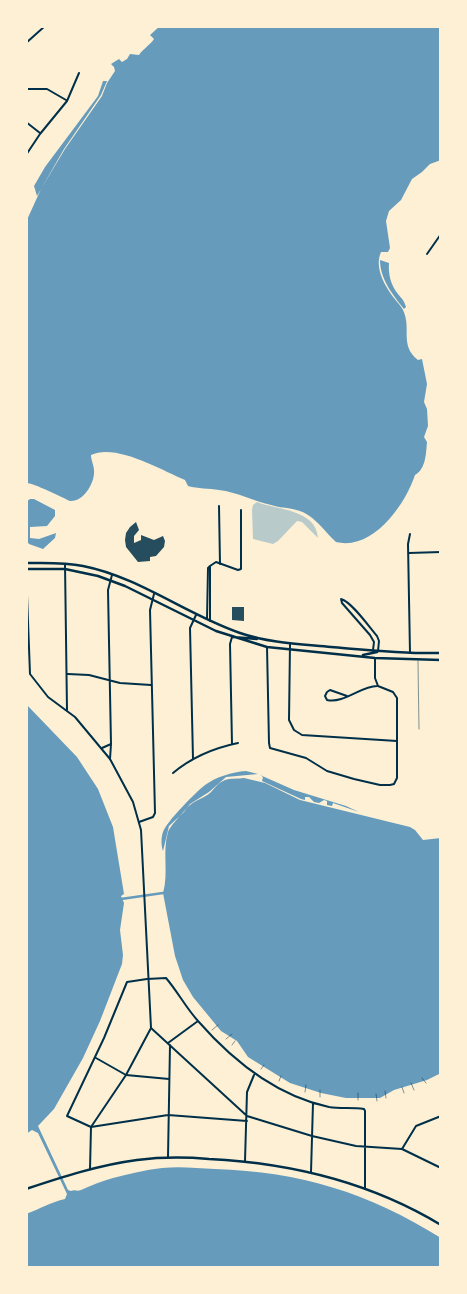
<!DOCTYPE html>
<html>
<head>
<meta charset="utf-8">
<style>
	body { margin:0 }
	#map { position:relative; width:467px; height:1294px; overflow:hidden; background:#fdf0d5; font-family:Helvetica,sans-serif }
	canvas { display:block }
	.frame { position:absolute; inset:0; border:28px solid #fdf0d5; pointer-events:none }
</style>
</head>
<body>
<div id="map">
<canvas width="467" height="1294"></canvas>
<div class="frame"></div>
</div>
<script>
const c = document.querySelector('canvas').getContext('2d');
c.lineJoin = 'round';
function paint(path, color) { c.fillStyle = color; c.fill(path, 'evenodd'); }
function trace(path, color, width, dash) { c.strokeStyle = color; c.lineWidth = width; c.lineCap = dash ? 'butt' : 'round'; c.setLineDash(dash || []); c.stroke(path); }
paint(new Path2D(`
	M257,502C277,510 316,509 318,538L302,522L297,521L278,541L273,544L253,539L252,510L253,505Z`), '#b9caca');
paint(new Path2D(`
	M160,26H441V160L430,164L422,172L412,179L401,200L389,211L386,221L390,248L388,252H381C374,268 385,286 394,298C397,302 401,306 403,310C412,329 399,345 418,360L422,359L427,384L424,402L427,409L428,426L424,437L427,442C426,453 426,469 415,475C405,505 373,551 336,542C326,533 319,522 308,515C297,507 283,509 271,505C253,501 237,492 219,490C209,488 198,489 188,486L185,480C161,470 116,443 91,455C91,461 95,467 94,474C93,485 83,502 70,501C61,497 34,483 26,483V222L41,189L65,149L102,96L107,83L115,71L114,67L111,64L119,59L122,62L127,59L130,54L139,55C143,49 150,45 154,39L150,35Z
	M103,81H107L101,95L64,149L37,196L34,186L45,167L98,96Z
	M380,260L389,263C388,274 391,286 398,294C402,299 404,300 406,307L404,309C393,295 380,279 380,260Z
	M30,499H34L55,510V516L47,526L30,527V538L39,539L56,533L55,538L43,549L29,544L26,540V502Z
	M26,704L77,757L98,789L113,827L124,894L121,896L124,903L120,930L123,955L122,964L100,1021L83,1058L54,1109L38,1126L68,1190L71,1191C76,1189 76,1192 81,1190C92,1185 102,1181 113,1178C129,1174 145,1170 162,1168C179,1166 197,1168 215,1169C301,1172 367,1192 441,1238V1268H26V1214C40,1209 51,1202 65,1199L67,1194L38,1133L32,1130L26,1134Z
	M246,771L258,774L226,777L209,792L190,804L184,812L169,826L163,851C161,846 161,837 163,832C167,821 195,793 205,785C216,777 232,772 246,771Z
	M260,775L294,790L346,806L359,812L333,803L332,806L327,805V801L324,800L319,803L314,802L309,797H305V800L301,799L262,781L263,777Z
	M244,778L265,783L300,800L410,827L415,830L423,840L441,838V1073L427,1080L394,1090L380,1098H346L321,1093L290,1083L248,1057L237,1041L221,1031L193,997L183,980L175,956L163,893C169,873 162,852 168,832C170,826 185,810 190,805C196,800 204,798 210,793C215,788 218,783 225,780C230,778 238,779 244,778Z`), '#669bbc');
trace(new Path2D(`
	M121,899L163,893`), '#669bbc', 2.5);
paint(new Path2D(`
	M136,522L139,530L134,536V543L141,540V535L154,540L163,536L165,541L164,547L156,556L150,557V561L138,562L126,547L125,540L126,533L130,527Z
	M232,607H244V621L232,620Z`), '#264d5e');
trace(new Path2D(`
	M212,1030L218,1025
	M226,1039L232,1034
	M232,1045L235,1041
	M261,1069L264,1065
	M422,1078L426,1083
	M279,1081L281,1076
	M411,1083L414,1090
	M402,1087L404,1093
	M385,1091L386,1098
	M305,1092L306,1085
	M358,1093V1100
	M376,1094L377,1101
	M320,1097V1090`), '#003049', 0.5);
trace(new Path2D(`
	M418,661L419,729`), '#003049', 0.5);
trace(new Path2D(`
	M26,43L45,26
	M26,89H47L66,100
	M26,122L40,133
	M26,155L40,134L67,101L79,73
	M427,254L441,234
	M219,506L220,564
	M410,534L408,544L410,653
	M409,553L441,552
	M65,564L67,710
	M210,566L216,562L238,570L241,569V510
	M210,566V621
	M341,599C352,602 369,627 377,636L379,641L378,651
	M341,599L342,603L370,635L374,642L373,650
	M207,619L208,568L210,566
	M232,637L230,644L232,744
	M290,644L289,720L294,730L302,735L397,741
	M267,647L269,743L270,748L306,758L327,771L354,779L380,785H390L394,784L397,778V698L393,692L378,686L375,678V658
	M68,674L89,675L120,683L151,685
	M347,696L330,690L327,692L325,696L327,700C344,704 362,685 378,686
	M102,748L111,744
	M110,759L111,744L108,590L112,575
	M193,759L190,628L196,615
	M173,773C192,757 214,748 238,743
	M139,822L153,817L155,813L150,610L154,594
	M151,1028L247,1116L312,1136L356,1146L402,1149L441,1168
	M168,1043L198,1021
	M96,1058L126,1075L169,1079
	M247,1121L168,1115L91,1127L67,1116L104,1038L127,982L147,979L166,978C178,992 186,1008 198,1021C233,1061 277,1096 329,1107C341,1109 352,1107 364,1109L365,1111V1189
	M402,1149L416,1126L441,1116
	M168,1157L170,1045
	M245,1161L247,1092L254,1075
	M311,1172L313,1103`), '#003049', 2);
trace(new Path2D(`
	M26,569L30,674L48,697L75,717L110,759L133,802L141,830L151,1028L126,1075L91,1127L90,1169`), '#003049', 2);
trace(new Path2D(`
	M26,1189C62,1177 99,1165 137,1160C161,1157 185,1157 209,1159C290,1163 370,1182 441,1225`), '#003049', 2.5);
trace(new Path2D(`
	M26,563C45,563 64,562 83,566C139,577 187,615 240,633C269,643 300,644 331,647C367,650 404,654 441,653
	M26,569H65L98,576L125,586L216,631L267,647L375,658L441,660
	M233,637L257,639
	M363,655L377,652`), '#003049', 2.5);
</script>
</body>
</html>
